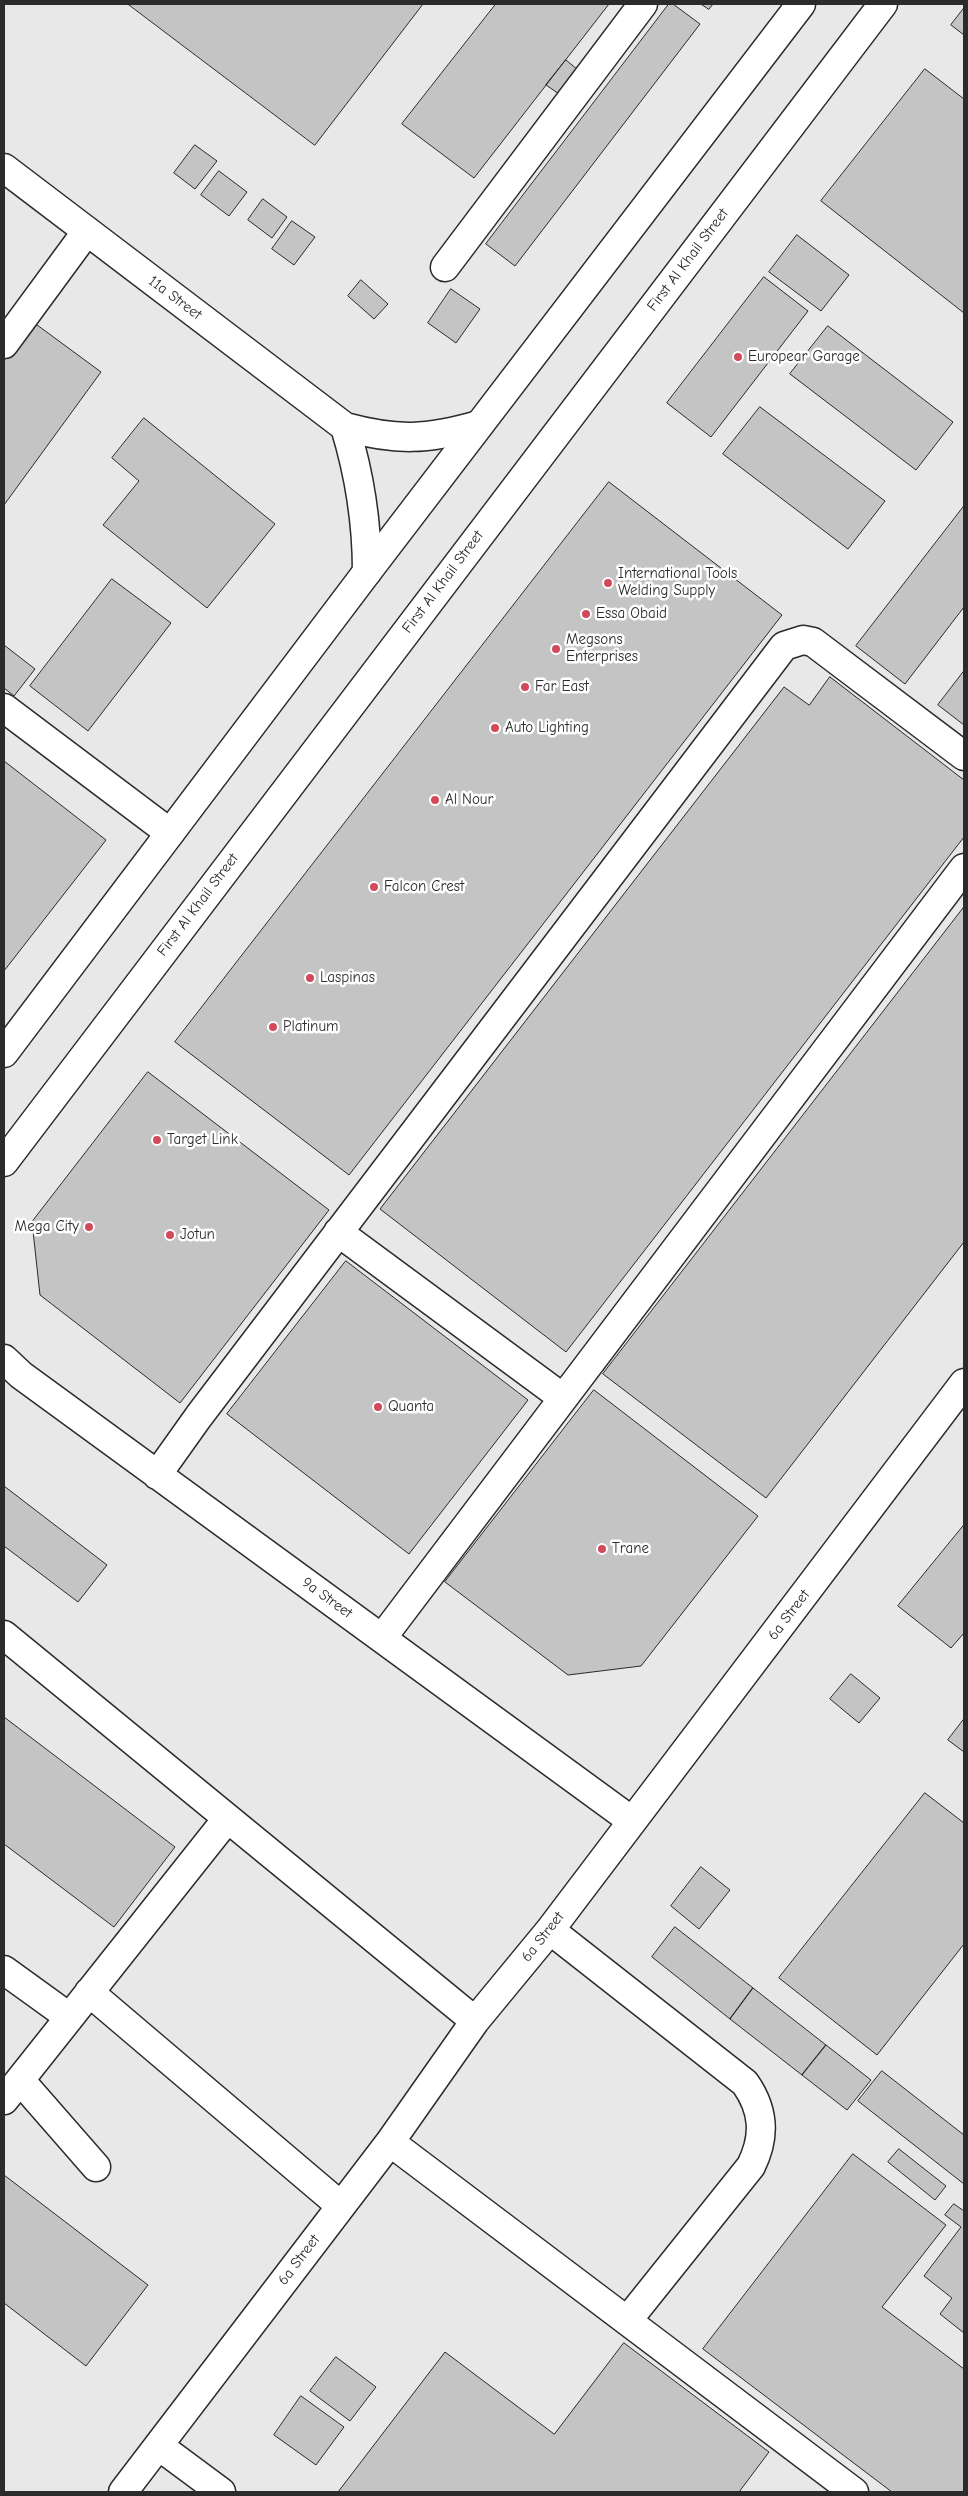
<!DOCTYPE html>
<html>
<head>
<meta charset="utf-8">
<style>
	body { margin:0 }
	#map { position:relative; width:968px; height:2496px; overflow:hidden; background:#f7f7f7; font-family:"Comic Neue",sans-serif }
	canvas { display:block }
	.frame { position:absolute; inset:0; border:5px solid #2b2b2b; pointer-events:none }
</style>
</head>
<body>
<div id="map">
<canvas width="968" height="2496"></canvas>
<div class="frame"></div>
</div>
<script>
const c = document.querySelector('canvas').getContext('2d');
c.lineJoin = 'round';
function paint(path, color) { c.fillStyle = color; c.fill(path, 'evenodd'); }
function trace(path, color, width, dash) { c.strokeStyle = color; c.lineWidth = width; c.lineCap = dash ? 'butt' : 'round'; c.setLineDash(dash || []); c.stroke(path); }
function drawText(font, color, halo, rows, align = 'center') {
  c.font = font + ' "Comic Neue",sans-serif'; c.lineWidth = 5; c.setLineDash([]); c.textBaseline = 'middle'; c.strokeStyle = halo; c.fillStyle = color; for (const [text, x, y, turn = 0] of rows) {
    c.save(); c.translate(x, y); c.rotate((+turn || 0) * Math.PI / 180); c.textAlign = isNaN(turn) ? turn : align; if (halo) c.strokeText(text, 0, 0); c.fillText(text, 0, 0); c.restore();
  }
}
paint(new Path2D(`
	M4,4H964V2492H4Z`), '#e8e8e8');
const building = new Path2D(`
	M128,4H423L315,145Z
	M496,4H609L474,178L402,124Z
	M669,4H673L700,24L515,266L486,244Z
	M701,4H713L709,9Z
	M964,8V35L951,25Z
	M566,60L578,70L559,94L546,85Z
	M925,69L964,99V313L821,201Z
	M195,145L217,161L195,189L174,173Z
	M219,171L247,192L229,216L201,195Z
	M263,199L287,217L272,238L248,220Z
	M292,221L315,237L294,265L272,249Z
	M797,235L849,275L821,311L769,272Z
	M764,277L808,311L711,437L667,403Z
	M361,280L388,304L374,319L348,296Z
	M451,289L480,309L456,343L428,323Z
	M29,319L101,372L4,505V353Z
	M828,326L953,422L916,470L790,374Z
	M760,407L885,501L848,549L723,454Z
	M144,418L275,524L207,608L103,525L139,481L112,458Z
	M609,482L782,615L349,1175L175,1042Z
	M964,506V607L905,684L856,646Z
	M112,579L171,623L88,731L30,686Z
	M4,645L35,669L14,696L4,688Z
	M964,671V725L938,705Z
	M830,677L964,780V837L566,1352L380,1209L784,687L809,705Z
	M4,761L106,840L4,971Z
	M964,907V1242L766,1498L603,1374Z
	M148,1072L329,1210L180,1403L40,1295L32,1222Z
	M346,1261L528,1400L409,1554L227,1414Z
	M594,1390L758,1516L641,1666L568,1675L445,1582Z
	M4,1486L107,1565L78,1602L4,1546Z
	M964,1525V1633L951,1648L898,1606Z
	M851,1674L880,1698L859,1723L830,1699Z
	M4,1717L175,1847L114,1927L4,1844Z
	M964,1719V1752L948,1740Z
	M925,1793L964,1823V1944L877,2055L779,1978Z
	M701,1867L730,1890L699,1929L671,1906Z
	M675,1927L753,1988L730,2019L652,1957Z
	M753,1988L826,2045L802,2075L730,2019Z
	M826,2045L871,2080L847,2110L802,2075Z
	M882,2071L964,2135V2184L858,2101Z
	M899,2149L946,2186L935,2200L888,2162Z
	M853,2154L946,2225L882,2307L964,2369V2492H892L703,2349Z
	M4,2175L148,2285L86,2366L4,2303Z
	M954,2204L964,2211V2333L940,2314L952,2298L924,2276L961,2227L945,2215Z
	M624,2343L769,2452L739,2492H338L445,2352L554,2434Z
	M336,2357L376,2387L350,2421L310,2391Z
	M301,2396L344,2427L316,2465L274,2435Z`);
paint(building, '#c4c4c4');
trace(building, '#2b2b2b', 1);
const minor = new Path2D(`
	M4,168L345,427C397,441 427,440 479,425
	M445,267L643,4
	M4,344L87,231
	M345,427C360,476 367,522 367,572
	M4,708L170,833
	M338,1232L563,1398
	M4,1359L21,1375L632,1821
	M157,1475L199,1416L784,646L803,640L813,642L964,756
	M4,1635L475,2021
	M382,1638L964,868
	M550,1930L745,2083C764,2110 766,2136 751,2166L627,2321
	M4,1970L69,2017
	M89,1992L341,2206
	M20,2080L96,2167
	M4,2100L227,1819
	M390,2142L854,2492
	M159,2446L221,2492
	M123,2492L390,2142L475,2021L550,1930L964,1383`);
const major = new Path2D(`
	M4,1053L367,572L801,4
	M4,1162L883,4`);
trace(minor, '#2b2b2b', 31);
trace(major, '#2b2b2b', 31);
trace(minor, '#fff', 28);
trace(major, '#fff', 28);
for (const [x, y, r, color] of [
	[738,357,5,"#d1495b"],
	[608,583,5,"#d1495b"],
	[586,614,5,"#d1495b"],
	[556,649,5,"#d1495b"],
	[525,687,5,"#d1495b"],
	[495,728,5,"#d1495b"],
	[435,800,5,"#d1495b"],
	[374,887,5,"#d1495b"],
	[310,978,5,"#d1495b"],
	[273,1027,5,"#d1495b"],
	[157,1140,5,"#d1495b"],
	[89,1227,5,"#d1495b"],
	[170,1235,5,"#d1495b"],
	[378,1407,5,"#d1495b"],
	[602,1549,5,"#d1495b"]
]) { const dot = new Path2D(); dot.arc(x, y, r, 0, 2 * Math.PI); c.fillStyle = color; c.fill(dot); trace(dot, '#fff', 2); }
drawText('15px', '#2b2b2b', '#fff', [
	["First Al Khail Street",688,260,-53],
	["11a Street",175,298,37],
	["First Al Khail Street",443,582,-53],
	["First Al Khail Street",198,905,-53],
	["9a Street",327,1598,36],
	["6a Street",789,1615,-53],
	["6a Street",543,1937,-52],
	["6a Street",299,2260,-53]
]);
drawText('15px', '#2b2b2b', '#fff', [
	["Europear Garage",748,357],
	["International Tools",618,574],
	["Welding Supply",618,591],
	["Essa Obaid",596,614],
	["Megsons",566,640],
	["Enterprises",566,657],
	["Far East",535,687],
	["Auto Lighting",505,728],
	["Al Nour",445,800],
	["Falcon Crest",384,887],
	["Laspinas",320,978],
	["Platinum",283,1027],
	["Target Link",167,1140],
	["Mega City",79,1227,"right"],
	["Jotun",180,1235],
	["Quanta",388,1407],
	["Trane",612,1549]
], 'left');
</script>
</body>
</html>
